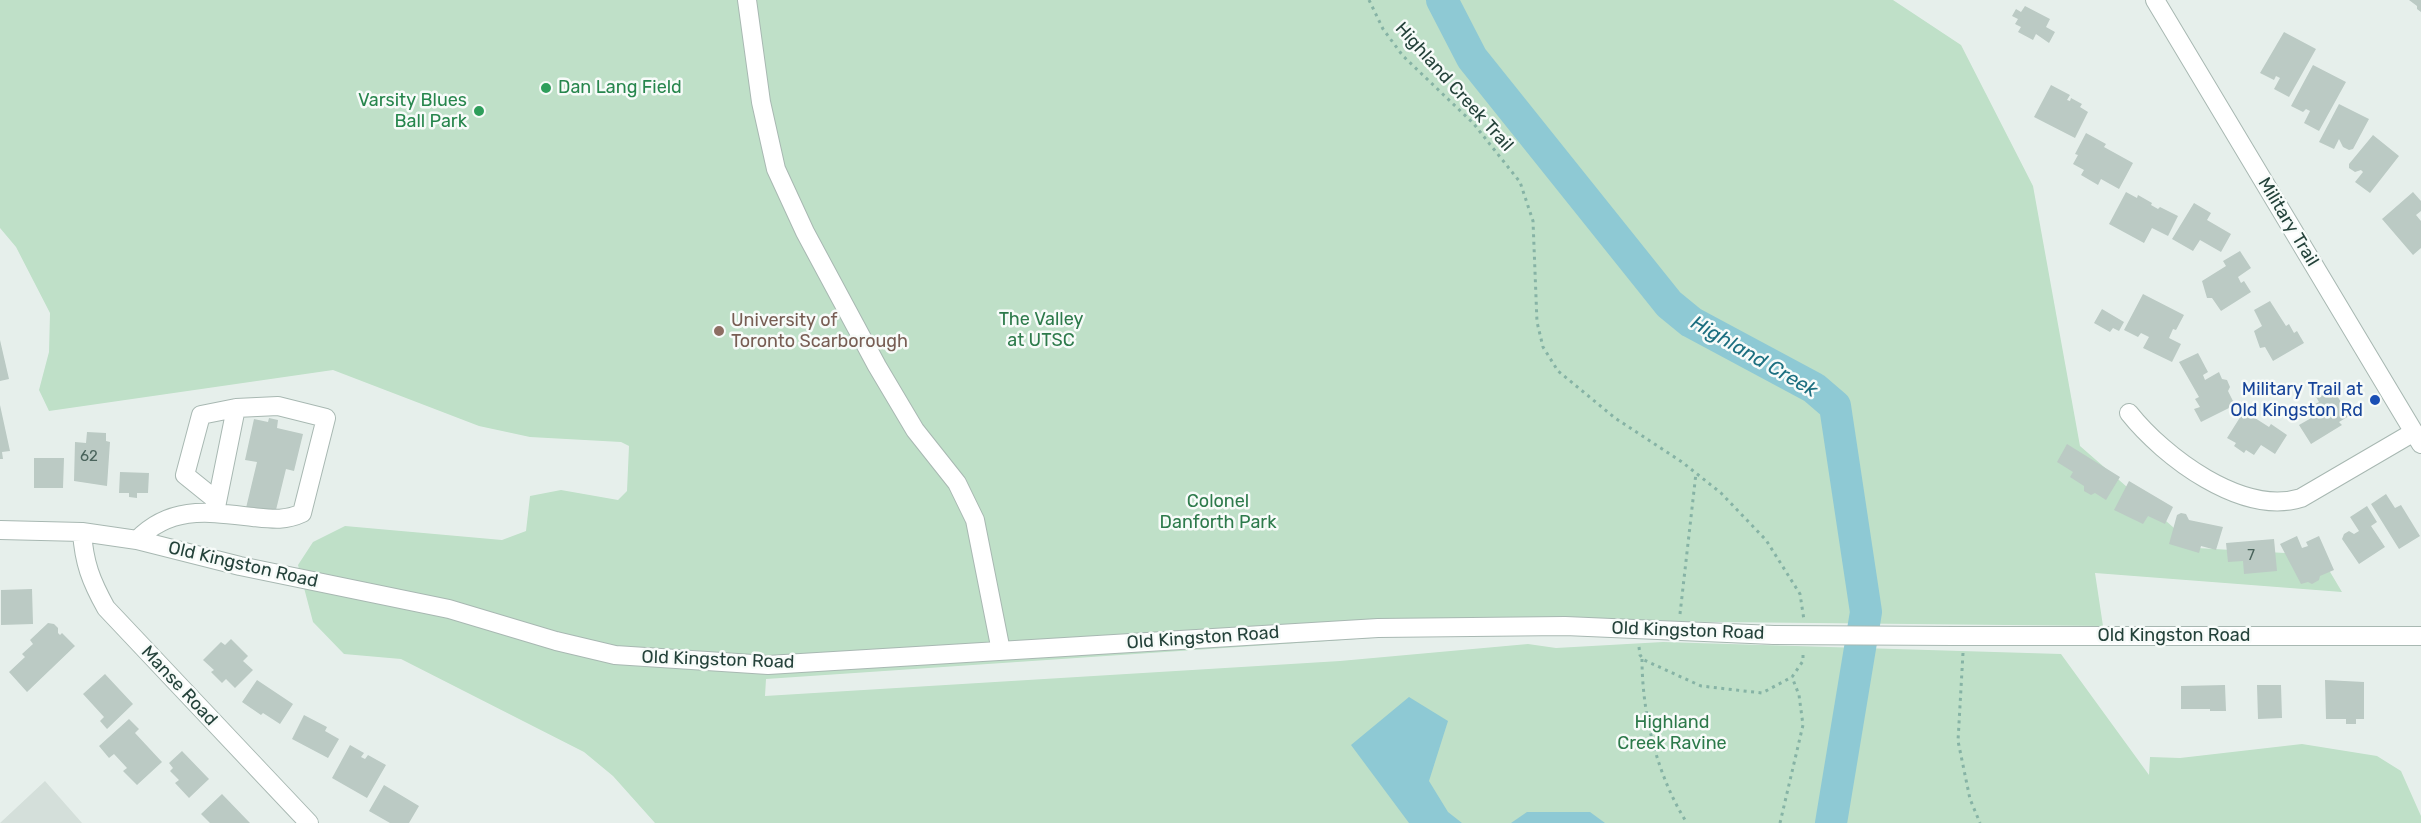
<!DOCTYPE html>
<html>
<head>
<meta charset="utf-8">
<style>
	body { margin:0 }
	canvas { display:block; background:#e6efeb }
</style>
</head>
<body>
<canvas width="2421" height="823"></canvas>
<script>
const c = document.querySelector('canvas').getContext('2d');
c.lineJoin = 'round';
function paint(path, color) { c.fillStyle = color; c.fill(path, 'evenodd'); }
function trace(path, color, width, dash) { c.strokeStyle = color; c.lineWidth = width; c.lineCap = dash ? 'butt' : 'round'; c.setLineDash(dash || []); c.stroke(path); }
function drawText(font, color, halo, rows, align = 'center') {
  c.font = font + ' Rubik,sans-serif'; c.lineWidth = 5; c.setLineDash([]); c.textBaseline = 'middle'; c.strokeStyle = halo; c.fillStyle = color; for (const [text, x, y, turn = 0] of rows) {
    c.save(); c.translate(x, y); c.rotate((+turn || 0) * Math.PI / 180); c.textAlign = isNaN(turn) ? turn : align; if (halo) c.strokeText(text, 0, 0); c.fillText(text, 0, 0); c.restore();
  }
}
paint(new Path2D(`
	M45,781L82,823H0Z`), '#d4dfda');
paint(new Path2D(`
	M0,0H1893L1961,45L2033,186L2080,446L2197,548L2320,555L2342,592L2095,573L2103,626L1623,621L766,679L765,696L1340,661L1528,644L1556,648L1663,642L2061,654L2149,775L2150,757L2180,758L2302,744L2377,756L2401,771L2421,816V823H655L613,776L584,752L401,659L344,654L313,622L298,565L313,542L345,526L502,540L526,531L530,496L561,490L618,500L627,491L629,446L621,442L530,437L479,426L333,370L49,411L39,390L49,352L50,313L16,247L0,228Z`), '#bfe0c8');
paint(new Path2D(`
	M1409,697L1448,721L1429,781L1448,812L1462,823H1409L1351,745Z
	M1527,812H1590L1605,823H1511Z`), '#8ec9d4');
trace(new Path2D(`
	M1442,0L1472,58L1669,304L1691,322L1814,388L1835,406L1866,612L1831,823`), '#8ec9d4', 32);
paint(new Path2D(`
	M2409,0H2421V12L2417,9V6Z
	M2025,6L2050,19L2046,27L2055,32L2049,43L2036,34L2033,40L2018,32L2021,27L2015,24L2018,19L2012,16L2016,9L2021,12Z
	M2284,32L2316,49L2289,97L2274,89L2280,78L2276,76L2274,80L2260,73Z
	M2313,65L2346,82L2319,131L2304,123L2310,111L2306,109L2303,112L2291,106Z
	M2051,85L2070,95L2067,100L2070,101L2071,98L2082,104L2080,107L2088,112L2075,138L2034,117Z
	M2339,104L2369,119L2353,149L2349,150L2343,147L2339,139L2334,149L2319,142Z
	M2086,133L2106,144L2104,147L2133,163L2119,189L2101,179L2098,185L2081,175L2084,170L2073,164L2078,155L2075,154Z
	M2373,135L2399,156L2370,193L2355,182L2363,172L2361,170L2355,172L2349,168V164Z
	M2126,192L2137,198L2138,195L2152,203L2151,205L2158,209L2160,207L2178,216L2168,236L2152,228L2144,243L2109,224Z
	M2413,192L2421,201V211L2416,215L2421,221V248L2413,255L2382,219Z
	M2194,203L2211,213L2207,220L2231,234L2221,252L2200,240L2193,251L2172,239Z
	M2240,251L2251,268L2238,277L2241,283L2244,281L2251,292L2221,311L2212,298H2207L2202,281L2226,266L2223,261Z
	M2143,294L2184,315L2176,330L2173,329L2169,338L2181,344L2172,362L2143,348L2149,337L2141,333L2138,337L2124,330Z
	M2270,301L2286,326L2289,324L2294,333L2297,331L2304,343L2273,361L2265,347L2260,348L2254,331L2262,326L2254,310Z
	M2102,309L2124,322L2119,331L2113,328L2110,332L2094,323Z
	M0,340L9,379L0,381Z
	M2198,353L2208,372L2203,375L2205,380L2219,372L2222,379L2227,380L2230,387L2228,391L2235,405L2201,422L2194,409L2200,407L2195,399L2199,397L2179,362Z
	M2328,388L2331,394L2335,392L2349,416L2339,422L2342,425L2311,444L2299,425L2313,417L2308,408L2319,402L2315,395Z
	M0,405L10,451L2,452L3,459H0Z
	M2244,411L2269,427L2271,424L2287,435L2275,454L2261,445L2254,455L2246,450L2244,453L2234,446L2236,443L2227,438Z
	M269,418L278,420L277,428L303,434L294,471L286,469L275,514L246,508L257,462L245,460L254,419L268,422Z
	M87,432L106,433V441L110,442L107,486L74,481L75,442L86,443Z
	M2067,444L2120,477L2106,500L2095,493L2091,495L2084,491V486L2070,477L2073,472L2057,462Z
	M34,458H64L63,488H34Z
	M120,472L149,473L148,493H137V498L129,497V493H119Z
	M2129,481L2173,507L2165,524L2148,516L2143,524L2114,510Z
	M2386,494L2395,508L2401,505L2420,536L2399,549L2371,504Z
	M2367,506L2377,522L2371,526L2385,547L2359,564L2342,539L2344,534L2349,531L2354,534L2359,531L2350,517Z
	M2181,513L2186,514L2189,520L2223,527L2216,550L2201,546L2199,553L2169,544L2177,515Z
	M2297,536L2302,548L2308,546L2306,542L2319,536L2334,570L2320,576L2319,580L2312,584L2308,582L2301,584L2280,544Z
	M2274,539L2277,571L2244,574L2243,561L2228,562L2226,543Z
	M32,589L33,624L1,625V590Z
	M48,623L54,624L58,628V633L60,635L62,633L75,646L27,692L9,672L25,657L22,654L33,644L30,640Z
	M231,639L248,656L243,661L253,670L235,688L226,679L222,683L211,672L214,670L203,660L221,642L225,645Z
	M105,674L133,704L107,729L100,721L104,717L83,694Z
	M257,680L293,704L280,724L263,713L261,715L242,702Z
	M2325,680L2364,682V719H2356V724H2346V719H2326Z
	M2225,685L2226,711H2210V709H2181V686Z
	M2257,685H2281L2282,718L2258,719Z
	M304,715L327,727L325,731L339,739L328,758L292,739Z
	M129,719L139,729L135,733L162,762L137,785L123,771L127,768L114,754L109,758L99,746Z
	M350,745L364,753L361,757L365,759L368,755L386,765L367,798L332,778Z
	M182,751L209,779L189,798L175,783L179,780L170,771L173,768L169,763Z
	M384,785L419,806L409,823H390L369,811Z
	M222,794L250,823H210L201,814Z`), '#bbcac4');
const minor = new Path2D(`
	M747,0L761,102L776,169L805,232L877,366L915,430L957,483L975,520L1001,651
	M2155,0L2421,444
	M2129,413C2164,457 2242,516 2301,498L2414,432
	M216,500L185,475L201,415L236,408
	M0,530L82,532L137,540L240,566L449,609L556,641L615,655L768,665L1378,628L1565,626L1774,635
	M82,532C84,563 91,581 106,608L309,823
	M137,540C171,505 209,512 253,517C272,519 285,521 302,513L326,418L278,406L236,408L215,512
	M1954,636H2421`);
trace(minor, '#a8b8b2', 20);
trace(new Path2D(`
	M1369,0L1383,29L1403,56L1473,123L1520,182L1533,221L1537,322L1543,347L1558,371L1615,418L1682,462L1721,493L1766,540L1800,594L1804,620
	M1680,614L1696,473
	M1639,647L1640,655L1644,660L1701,686L1762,693L1792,677L1803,661V653
	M1963,653L1958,741L1970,799L1980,823
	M1642,659C1642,714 1657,776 1687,823
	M1780,823L1803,725L1799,695L1792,677`), '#86b3a5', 3, [3, 4.5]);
trace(minor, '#fff', 18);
const minorBridge = new Path2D(`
	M1774,635L1954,636`);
trace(minorBridge, '#a8b8b2', 20, []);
trace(minorBridge, '#fff', 18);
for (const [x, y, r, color] of [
	[546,88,6,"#2e9e5b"],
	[479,111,6,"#2e9e5b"],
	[719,331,6,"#8d6e63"],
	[2375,400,6,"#1a4fb4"]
]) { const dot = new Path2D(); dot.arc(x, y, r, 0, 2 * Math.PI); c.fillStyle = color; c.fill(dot); trace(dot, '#f7fbf9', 2); }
drawText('15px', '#4a645c', null, [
	["62",89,457],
	["7",2251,556]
]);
drawText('18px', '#24423a', '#f7fbf9', [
	["Highland Creek Trail",1454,87,48],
	["Military Trail",2288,222,59],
	["Old Kingston Road",243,565,13],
	["Old Kingston Road",1688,631,2],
	["Old Kingston Road",2174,636],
	["Old Kingston Road",1203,638,-4],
	["Old Kingston Road",718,660,2],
	["Manse Road",179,686,47]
]);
drawText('18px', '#27864d', '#f7fbf9', [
	["Dan Lang Field",558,88],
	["Varsity Blues",467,101,"right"],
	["Ball Park",467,122,"right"]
], 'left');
drawText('18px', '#2d7a4b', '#f7fbf9', [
	["The Valley",1041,320],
	["at UTSC",1041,341],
	["Colonel",1218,502],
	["Danforth Park",1218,523],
	["Highland",1672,723],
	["Creek Ravine",1672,744]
]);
drawText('18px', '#785e54', '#f7fbf9', [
	["University of",731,321],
	["Toronto Scarborough",731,342]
], 'left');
drawText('18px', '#164399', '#f7fbf9', [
	["Military Trail at",2363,390],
	["Old Kingston Rd",2363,411]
], 'right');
drawText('italic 20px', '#1c6f80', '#f7fbf9', [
	["Highland Creek",1754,357,30]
]);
</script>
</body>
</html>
